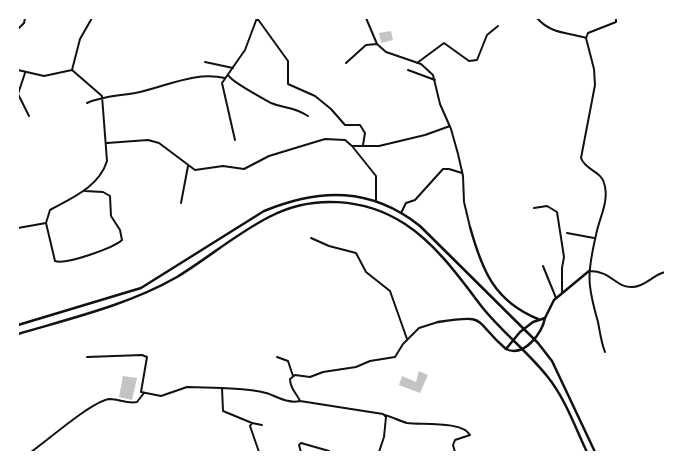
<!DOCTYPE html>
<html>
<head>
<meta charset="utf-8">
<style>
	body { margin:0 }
	#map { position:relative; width:683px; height:470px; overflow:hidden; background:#fff; font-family:"Nunito Sans",sans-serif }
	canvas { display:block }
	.frame { position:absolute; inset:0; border:19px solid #fff; pointer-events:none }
</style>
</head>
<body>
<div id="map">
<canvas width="683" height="470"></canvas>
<div class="frame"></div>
</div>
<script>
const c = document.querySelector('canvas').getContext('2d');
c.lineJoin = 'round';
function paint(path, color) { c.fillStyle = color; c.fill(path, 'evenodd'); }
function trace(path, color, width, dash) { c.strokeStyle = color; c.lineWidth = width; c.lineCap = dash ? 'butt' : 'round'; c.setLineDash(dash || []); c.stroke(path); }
paint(new Path2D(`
	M391,31L393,40L381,43L379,33Z
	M419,371L428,375L420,393L399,385L402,376L416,382Z
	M123,376L137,378L132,400L119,397Z`), '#c4c4c4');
trace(new Path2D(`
	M257,18L288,61V84L315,96L331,109L345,125H360L365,133L363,145
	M366,18L377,44L386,52L421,64L433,75L440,104L451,129L458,154L463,176L464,202L470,227
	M537,18C551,34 566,32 586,38
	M18,29L24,23L25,18
	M205,62L233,68
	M346,63L366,45L377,44
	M417,63L444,43L469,61L477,60L487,35L498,26
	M18,70L44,76L72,70L80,39L92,18
	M72,70L102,96L107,161C99,187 72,198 50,210L46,223L55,261C66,265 113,248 122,240L120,230L111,216L110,196L103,192L85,191
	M408,70L435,80
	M229,76C232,82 264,99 271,103C285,109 292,106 308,116
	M18,94L29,116
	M18,94L25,73
	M87,103C103,96 118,96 135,93C165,87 194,71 225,78
	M235,140L222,83L245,50L257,18
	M107,143L148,140L159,143L195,170L223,166L244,169L269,156L325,139L345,140L352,146H379L425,135L450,126
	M352,146L376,176V200
	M181,203L188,166
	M534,208L547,206L557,212L564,257L562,268V292
	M401,213L406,203L415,200L443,169H449L462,173
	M18,228L46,223
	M567,233L594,238
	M311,238L329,246L356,253L366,272L390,291L407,339
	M543,266L556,298
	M590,271C612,271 615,288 633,287C647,286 653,274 666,272
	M605,352C601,342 600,332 598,322C587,284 587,274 596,235C599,218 610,201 604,183C601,171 585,170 581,158L595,85L594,69L586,38L588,33L616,22V18
	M87,357L142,355L147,357L141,392L161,396L187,387L222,388L223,411L252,423
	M277,357L288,361L293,376
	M222,388C236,389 252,389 266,393C277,396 287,404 300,401C296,392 290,389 290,379L295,375L310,377L323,372L356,367L370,361L395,357L403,344L419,328L438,322
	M300,401L383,414L386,417L384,437L379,452
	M385,415C392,417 400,421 407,423C422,425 463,421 470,435L455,440L453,445L455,452
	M31,452C47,441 93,400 110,399C119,399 127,404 137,402L144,393
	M259,452L250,426L252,423L262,425
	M301,452L299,445L301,443L329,451`), '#111', 2);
trace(new Path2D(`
	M470,227C482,270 494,301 538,319
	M545,318L554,300L589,271
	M438,322C490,314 472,320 506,349`), '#111', 2.5);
trace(new Path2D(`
	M545,318C542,333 524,358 506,349L520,332L533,322Z
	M18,325L141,288L264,211C320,188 371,187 420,226L538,343L552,361L595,452
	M18,334C72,318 128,305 177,277C208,258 236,234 269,217C312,194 365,198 405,224C436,244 460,278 482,307C502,332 527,351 547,376C565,398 575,427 587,452`), '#111', 2.5);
</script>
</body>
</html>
